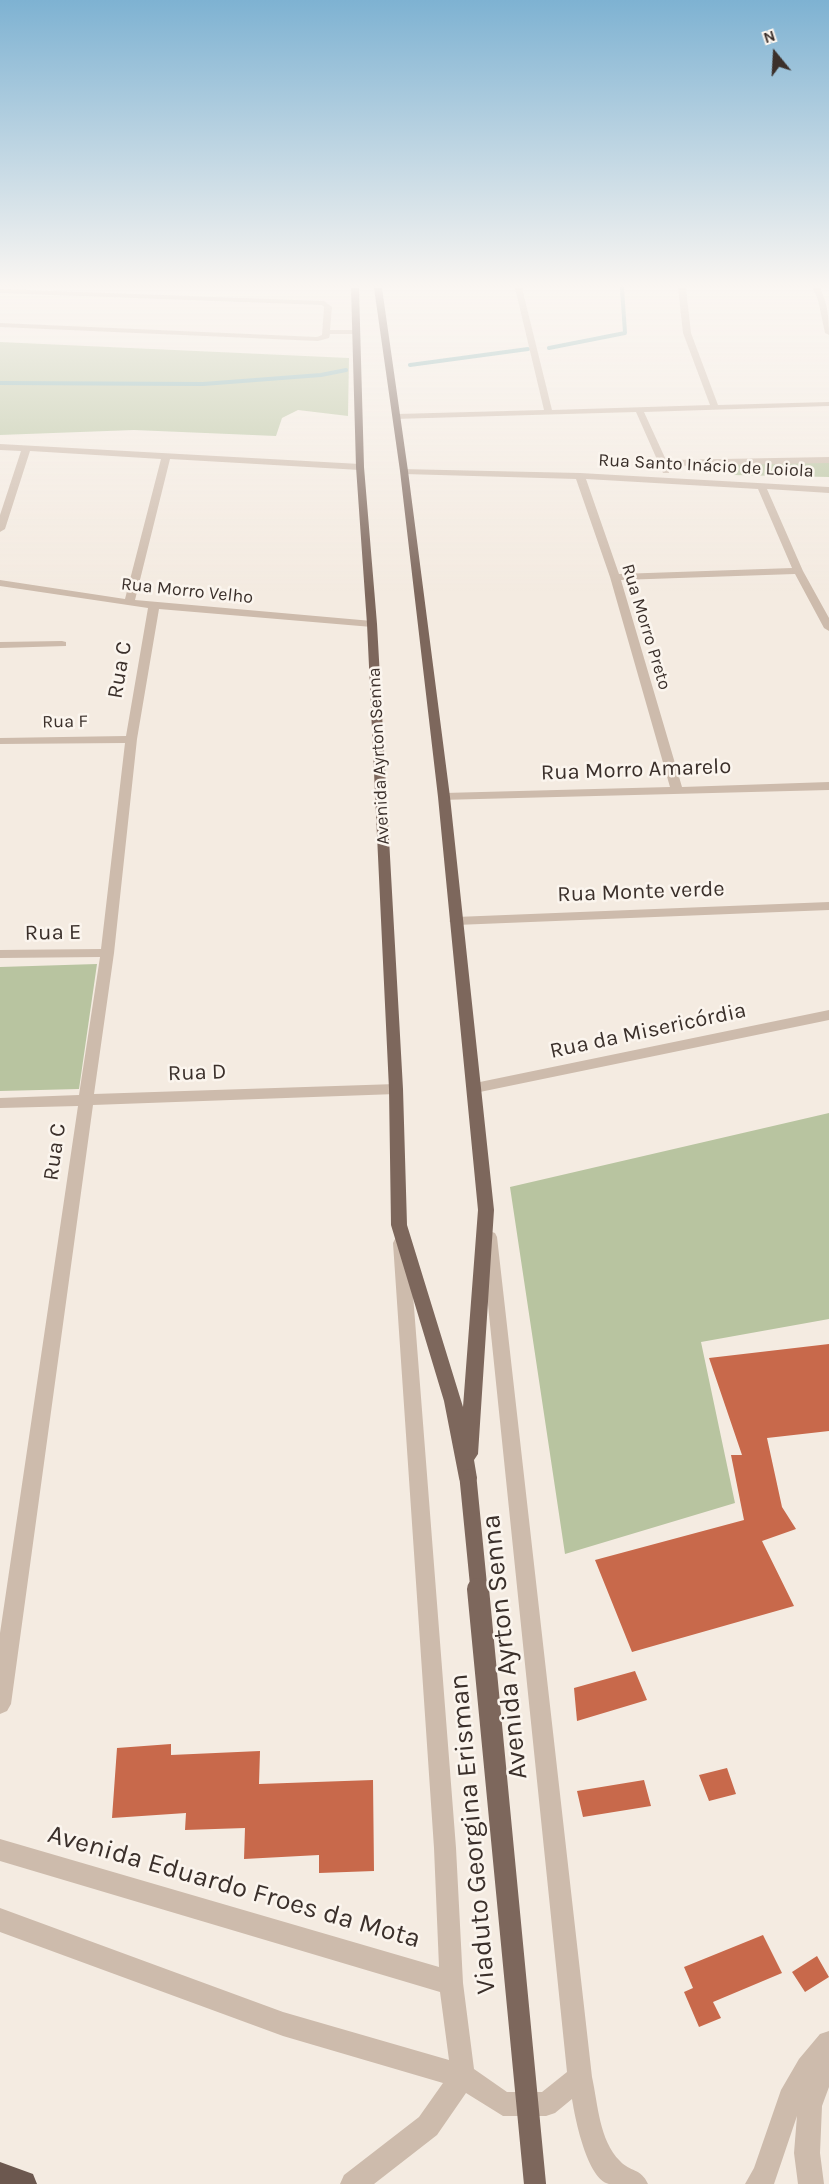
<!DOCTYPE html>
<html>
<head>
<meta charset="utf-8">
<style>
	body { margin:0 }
	#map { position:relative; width:829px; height:2184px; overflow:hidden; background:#f4ebe1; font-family:Karla,sans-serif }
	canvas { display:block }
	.north { position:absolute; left:745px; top:24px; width:60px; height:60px; -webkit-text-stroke:4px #fbf5ee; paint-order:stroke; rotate:342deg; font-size:16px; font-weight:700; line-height:24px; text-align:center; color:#3b302b }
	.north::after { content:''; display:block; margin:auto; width:21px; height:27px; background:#3b302b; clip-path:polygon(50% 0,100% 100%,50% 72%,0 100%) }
</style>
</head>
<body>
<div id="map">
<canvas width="829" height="2184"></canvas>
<div class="north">N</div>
</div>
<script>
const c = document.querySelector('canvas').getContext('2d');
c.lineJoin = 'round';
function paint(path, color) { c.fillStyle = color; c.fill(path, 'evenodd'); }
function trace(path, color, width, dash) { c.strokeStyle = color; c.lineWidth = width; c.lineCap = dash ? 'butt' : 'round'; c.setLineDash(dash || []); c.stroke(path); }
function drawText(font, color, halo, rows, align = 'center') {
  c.font = font + ' Karla,sans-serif'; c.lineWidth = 5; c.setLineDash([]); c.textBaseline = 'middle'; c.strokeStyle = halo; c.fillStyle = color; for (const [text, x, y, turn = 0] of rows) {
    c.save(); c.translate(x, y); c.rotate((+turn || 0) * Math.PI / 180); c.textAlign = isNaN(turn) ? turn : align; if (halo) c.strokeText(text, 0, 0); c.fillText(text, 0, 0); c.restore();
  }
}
paint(new Path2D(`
	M0,342L349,358L348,416L298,410L282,418L276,436L134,430L0,435Z
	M829,461V477L732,475L721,465Z
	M97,964L79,1089L0,1091V967Z
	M829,1113V1319L701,1342L735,1503L565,1554L510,1187Z`), '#b8c4a0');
trace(new Path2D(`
	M549,348L625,333L622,288
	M410,365L528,349
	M0,383L203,384L321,375L346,370`), '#7fb0b2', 4);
paint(new Path2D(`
	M829,1344V1431L767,1438L782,1507L796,1529L762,1541L794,1606L632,1652L595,1560L744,1520L731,1455H742L709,1358Z
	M635,1671L647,1700L577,1721L574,1688Z
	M171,1744V1755L260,1751L259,1784L373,1780L374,1871L319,1873V1855L244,1859L245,1828L185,1830L186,1813L112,1818L117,1748Z
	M727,1768L736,1794L709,1801L699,1775Z
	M644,1780L651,1806L583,1817L577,1791Z
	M763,1935L782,1973L713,2002L721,2018L699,2027L684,1992L693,1988L684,1967Z
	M817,1956L829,1977L805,1992L792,1972Z`), '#c8694b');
paint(new Path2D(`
	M515,288H522L552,410L710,405L683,333L678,288H686L691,333L718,405L829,402V406L644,412L666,460L829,457V463L668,466L669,473H663L636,412L394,419L393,417L397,414L544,410Z
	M813,288H820C828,304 829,318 829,335L825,333L818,300Z
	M0,289L324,301L332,307L330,330H356L360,332L356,334H330L329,338L318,341L0,327V323L317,337L322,335L324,307L322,305L0,293Z
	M0,444L360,464L364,467L360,470L170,459L135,600L372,621L377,624L372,627L159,609L137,739L114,953L94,1094L396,1084L403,1089L396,1094L93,1105L11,1704L7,1711L0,1714V1633L78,1106L0,1108V1098L79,1095L100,957L0,958V950L101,949L125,743L0,744V738L126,736L148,608L0,586V580L125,599L161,459L30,451L5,529L0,532V515L21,451L0,450Z
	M401,469L580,473L829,487V493L767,489L803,571L829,618V631L824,628L795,574L621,580L682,787L829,782V790L440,800V794L444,793L670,787L610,577L576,479L404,474L400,471ZM586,479L758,489L792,568L619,574Z
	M62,641L66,642V646L0,648V642Z
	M829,902V910L456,925L449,921L456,917Z
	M829,1010V1020L475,1093L468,1088L475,1083Z
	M489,1231L495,1233L497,1237L592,2077C598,2104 599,2140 620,2161C630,2172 641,2168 648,2184C636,2184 621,2184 609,2184C587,2179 575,2118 572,2099L555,2113L546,2116H503L466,2093L437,2135L374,2184H340L344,2175L419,2117L443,2083L283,2036L0,1932V1908L283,2012L449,2060L440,1992L0,1861V1839L439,1967L434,1848L393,1243L395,1239L401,1237L407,1239L409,1243L456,1848L463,1983L474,2069L507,2092H542L567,2072L481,1237L483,1233Z
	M829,2031V2087L822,2106L820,2153L824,2184H798L794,2153L797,2116L774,2184H745L754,2168L781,2090L799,2059L820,2034Z`), '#cdbbac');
paint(new Path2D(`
	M351,288H359L364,467L377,624L403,1089L407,1225L463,1407L478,1210L438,797L400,471L374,288H382L408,471L450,797L494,1210L478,1454L474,1460L477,1478L475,1484L468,1486L461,1484L459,1478L444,1401L391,1225L389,1089L367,624L356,467Z`), '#7d675c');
paint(new Path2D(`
	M0,2162L33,2174L37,2184H0Z`), '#6c584f');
trace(new Path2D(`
	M468,1478L479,1590`), '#7d675c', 17);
trace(new Path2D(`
	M478,1589L535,2184`), '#7d675c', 22);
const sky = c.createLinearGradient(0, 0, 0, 594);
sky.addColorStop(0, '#7eb2d2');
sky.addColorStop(0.48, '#faf6f2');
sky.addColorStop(1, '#faf6f200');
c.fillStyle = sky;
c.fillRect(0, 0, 829, 594);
drawText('18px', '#3b302b', '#fbf5ee', [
	["Rua Santo Inácio de Loiola",706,466,3],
	["Rua Morro Velho",187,591,6],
	["Rua Morro Preto",646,627,73],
	["Rua F",65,722,-1],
	["Avenida Ayrton Senna",379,756,-93]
]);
drawText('22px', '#3b302b', '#fbf5ee', [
	["Rua C",120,670,-80],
	["Rua Morro Amarelo",636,770,-2],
	["Rua Monte verde",641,892,-2],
	["Rua E",53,933,-1],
	["Rua da Misericórdia",648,1031,-12],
	["Rua D",197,1073,-2],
	["Rua C",55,1152,-82]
]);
drawText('27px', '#3b302b', '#fbf5ee', [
	["Avenida Ayrton Senna",505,1647,-96],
	["Viaduto Georgina Erisman",473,1834,-95],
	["Avenida Eduardo Froes da Mota",234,1887,16]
]);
</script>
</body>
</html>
